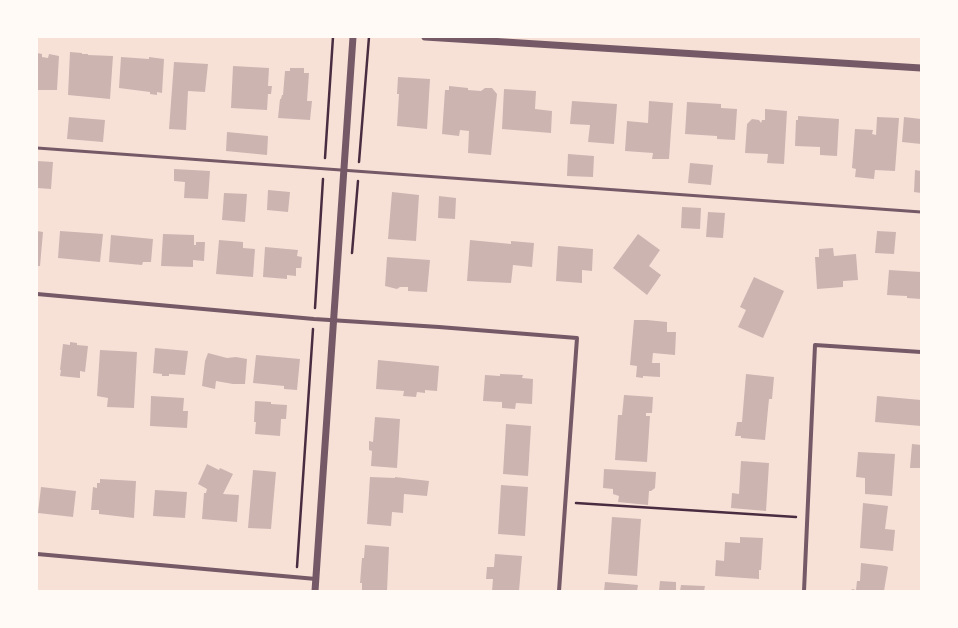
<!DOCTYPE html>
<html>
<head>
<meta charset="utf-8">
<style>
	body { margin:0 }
	#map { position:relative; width:958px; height:628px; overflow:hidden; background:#f7e1d7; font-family:"IBM Plex Serif",serif }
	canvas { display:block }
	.frame { position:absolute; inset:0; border:38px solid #fffaf5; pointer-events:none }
</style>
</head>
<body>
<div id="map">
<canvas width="958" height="628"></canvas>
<div class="frame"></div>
</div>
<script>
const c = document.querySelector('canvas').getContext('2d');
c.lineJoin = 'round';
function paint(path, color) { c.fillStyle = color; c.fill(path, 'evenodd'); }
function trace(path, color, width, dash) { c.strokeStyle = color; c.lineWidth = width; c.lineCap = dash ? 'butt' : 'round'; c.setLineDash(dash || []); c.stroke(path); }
paint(new Path2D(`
	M70,52L82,53V54H88V55L113,56L110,99L68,95Z
	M37,53L42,54V57L48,58L49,54L59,56L57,90H37Z
	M121,57L149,59V57L164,59L162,93L157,92V95L150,94V92L119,88Z
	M174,62L208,64L205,92L188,91L186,130L169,129Z
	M233,66L269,68L268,86H272L271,94H268L267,110L231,108Z
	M290,68H304V73H309L307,101H312L310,120L278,118L280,99H281L282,95H283L285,71H290Z
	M398,77L430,79L427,129L397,126L399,94H397Z
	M449,86L468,88V90L481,91L485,88H492L497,94L491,155L468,153L469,131L460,130L459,136L442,134L445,90H449Z
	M504,89L536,91L535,109L552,111L551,133L502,129Z
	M572,101L617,104L614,144L588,142L590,125L570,124Z
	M649,101L673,103L669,159H652L653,153L625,151L627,121L648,123Z
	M687,102L721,104V108L737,109L735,140L717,139V136L685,134Z
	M765,109L787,111L784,164L767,163L768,154L745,153L747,124L752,119L759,120L761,123L762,120H765Z
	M798,116L839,119L837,156L820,155V147L795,146L796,120H798Z
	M69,117L105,120L103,142L67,139Z
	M877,117L899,118L895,171L875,170L874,179L855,177L856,169L852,168L855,129L873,130L872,134L876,135Z
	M904,117L921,119V144L902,142Z
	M227,132L268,136L267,155L226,151Z
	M568,154L594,156L593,177L567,176Z
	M37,161L53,162L51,189L37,188Z
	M690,163L713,165L711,185L688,183Z
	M174,169L210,171L208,199L184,198L185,182L174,181Z
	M915,170L921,171V193L914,192Z
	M268,190L290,192L288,212L267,210Z
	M392,192L419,195L416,241L388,239Z
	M224,193L247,194L245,222L222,220Z
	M439,196L456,198L455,219L438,218Z
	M682,207L701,208L700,229L681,228Z
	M708,212L725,213L723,238L706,237Z
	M37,231L43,232L40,266H37Z
	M60,231L103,234L100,262L58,258Z
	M877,231L896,232L894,254L875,253Z
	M163,234L194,235V245H196V242H205L204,261L193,260V267L161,266Z
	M638,234L660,250L649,266L661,275L647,295L613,268Z
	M111,235L153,239L151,262H143L142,265L109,262Z
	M219,240L243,242V248L255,249L253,277L216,274Z
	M470,240L511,244V241L534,243L532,267L513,265L511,283L467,281Z
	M558,246L593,249L592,271L582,270V283L556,281Z
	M265,247L298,250L297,256L302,257L301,268H296V276L287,275V279L263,277Z
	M833,248L834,256L856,254L858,280L843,281V287L817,289L815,257H819V249Z
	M387,257L430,260L427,292L408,291V287H400L397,289L385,286Z
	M889,270L921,272V299L907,298V296L887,295Z
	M754,277L784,291L763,338L738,327L746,310L740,307Z
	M634,320H647L667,322V332H676L675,355L653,353L652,363H660V377L643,376V378L636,377L637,366L630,365Z
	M70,342L77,343V345L88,346L85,372L80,371V378L60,376L61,370H60L63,344L70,345Z
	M155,348L188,351L185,375L169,374V376H162V374L153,373Z
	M100,350L137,352L134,408L107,407L108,398L97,396Z
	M208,353L227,358L236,357L247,359L245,384H233L216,381L215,389L202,386L205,361Z
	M256,355L300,359L297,390L284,389V386L253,383Z
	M378,360L439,366L437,391L425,390V393L417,392L416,397L403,396L404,391L376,389Z
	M500,374L523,375L522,378L533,379L532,404L516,403L515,409L502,408V402L483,401L485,375L500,376Z
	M746,374L774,377L772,399H769L765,440L741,438V436H735L737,422H742Z
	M624,395L653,397L652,413H646V416H650L647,462L615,460L618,415H622Z
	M151,396L184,398L183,411H188L187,428L150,426Z
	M877,396L921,400V426L875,422Z
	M255,401L271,402V404L287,405L286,419H281L280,436L255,434L256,422H254Z
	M375,417L400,419L397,468L371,466L372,451L369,450V441L373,442Z
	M506,424L531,426L528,476L503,474Z
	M912,444L921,445V468H910Z
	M858,452L895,454L892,496L865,494V478L856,477Z
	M741,461L769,463L766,511L731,508L732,493L739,494Z
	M207,464L219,470L220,468L233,474L223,494L239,495L237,522L202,519L204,493H206L207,489L198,484Z
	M604,469L656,472L655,488L651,491H649L648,505L618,502L619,496L613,494V489L603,488Z
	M253,470L276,472L271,529L248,528Z
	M370,477L395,478V477L429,481L427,496L404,494L403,513L392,512L391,526L367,524Z
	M100,479L136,481L134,518L99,514V510H91L93,487L97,488V483H100Z
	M501,485L528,487L525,536L498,534Z
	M41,487L76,491L73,517L38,513Z
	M155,490L187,492L185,518L153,516Z
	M863,503L888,506L885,529L895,530L893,551L860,548Z
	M612,517L641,519L637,576L608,574Z
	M740,537L763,538L761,570H759V579L715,576L716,560L724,561L725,542L740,543Z
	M365,545L389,547L387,591H362V583H360L362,558H364Z
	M495,554L522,556L519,591H492L493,579H486L487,567H494Z
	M861,563L886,566L888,567L884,591H851L852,589L856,590L857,581H860Z
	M660,581L676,582V591H659Z
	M605,582L638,585L637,591H604Z
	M681,585L705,586L704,591H680Z`), '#ccb4b1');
trace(new Path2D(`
	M325,158L333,37
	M359,162L369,37
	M352,253L358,181
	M315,308L323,179
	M576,503L796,517
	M297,567L313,329`), '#4a2c40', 2.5);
trace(new Path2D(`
	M37,148L921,212`), '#755966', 3);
trace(new Path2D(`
	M37,294L314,319L439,327L577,338L559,591
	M37,554L316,579
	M804,591L815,345L921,352`), '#755966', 4);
trace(new Path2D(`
	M425,37L921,68
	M315,591L353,37`), '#755966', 7);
</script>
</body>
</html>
